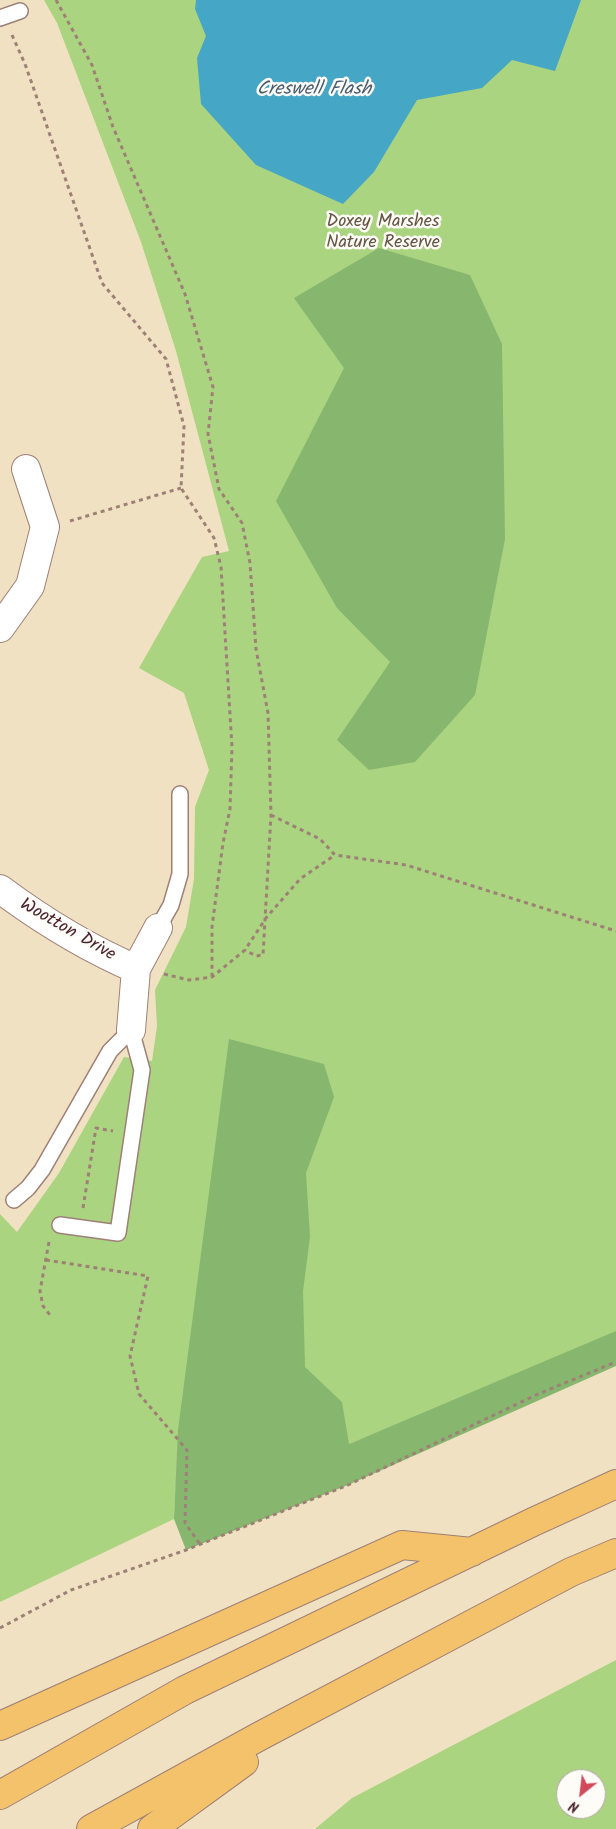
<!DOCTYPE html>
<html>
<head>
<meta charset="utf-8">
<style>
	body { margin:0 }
	#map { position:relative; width:616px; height:1829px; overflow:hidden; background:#f1e1c3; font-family:Kalam,sans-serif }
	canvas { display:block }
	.north { position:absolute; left:556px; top:1769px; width:50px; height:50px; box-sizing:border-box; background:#fdfcf7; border:1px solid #b5a4a5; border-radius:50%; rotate:209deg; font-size:14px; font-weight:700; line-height:20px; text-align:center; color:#4a1f2b }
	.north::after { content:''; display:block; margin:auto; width:18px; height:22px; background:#d1495b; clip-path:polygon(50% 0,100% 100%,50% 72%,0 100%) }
</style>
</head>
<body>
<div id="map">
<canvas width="616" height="1829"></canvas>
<div class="north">N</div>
</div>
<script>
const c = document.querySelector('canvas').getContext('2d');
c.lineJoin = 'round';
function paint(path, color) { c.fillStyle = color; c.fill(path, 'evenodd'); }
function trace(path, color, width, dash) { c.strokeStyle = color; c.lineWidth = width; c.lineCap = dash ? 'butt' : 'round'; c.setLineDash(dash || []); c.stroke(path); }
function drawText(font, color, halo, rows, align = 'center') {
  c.font = font + ' Kalam,sans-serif'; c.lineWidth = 5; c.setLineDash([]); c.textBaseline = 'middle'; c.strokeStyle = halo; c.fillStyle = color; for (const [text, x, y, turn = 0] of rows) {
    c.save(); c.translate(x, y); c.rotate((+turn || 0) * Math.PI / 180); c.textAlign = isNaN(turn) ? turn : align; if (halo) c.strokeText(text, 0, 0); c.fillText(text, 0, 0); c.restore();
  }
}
paint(new Path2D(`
	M44,0H616V1335L349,1444L179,1430L174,1519L0,1602V1214L17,1232L59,1173L124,1057L152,1061L157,1026L155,990L186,927L194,879L195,807L209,770L184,693L139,668L202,557L229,551L176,351L141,242L57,23Z
	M616,1660V1829H315L352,1798ZM566,1779H596V1809H566Z`), '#aad47f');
paint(new Path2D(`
	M379,248L470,275L502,344L505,539L475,695L415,762L369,770L337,740L390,662L337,608L276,501L344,368L294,298Z
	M229,1039L324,1064L334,1097L306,1173L310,1237L303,1291L305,1367L342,1402L349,1444L616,1331V1366L348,1485L186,1550L174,1519L178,1430Z`), '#87b66e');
paint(new Path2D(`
	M196,0H581L555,71L512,60L482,88L417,100L374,172L343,204L256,165L201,104L197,58L206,36L195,9Z`), '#46a6c5');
const lane = new Path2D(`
	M0,18L20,11
	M158,928L171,905L180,874V794
	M14,1200L28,1188L42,1170L110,1051L131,1030
	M60,1225L118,1233L142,1070L131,1030`);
const street = new Path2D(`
	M0,628L30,586L45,527L26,469
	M0,889C43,921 87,948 136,969
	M131,1030L136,969L158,928`);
const highway = new Path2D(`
	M0,1726L402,1545L472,1552
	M0,1795L185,1690L533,1522L616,1484
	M91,1829L260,1736L571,1572L616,1553
	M152,1829L244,1762`);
trace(lane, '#9e8077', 18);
trace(street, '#9e8077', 30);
trace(highway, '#9e8077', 30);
trace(new Path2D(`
	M56,0L92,65L113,127L185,294L213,387L208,434L219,489L242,523L250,563L256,649L268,713L271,815L263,955L256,956L245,950
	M12,35L25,64L102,283L166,359L184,426L181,488L214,538L221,567L232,747L230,809L223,843L212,927V977
	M70,521L181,488
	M271,815L320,839L335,855L406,865L616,931
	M164,974L189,980L212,977L245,950L266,918L300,879L335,855
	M83,1208L96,1128L113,1131
	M49,1242L40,1291L43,1306L50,1315
	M46,1260L148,1276L130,1356L139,1394L187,1450L185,1523L200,1544
	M0,1628L71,1590L186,1550L348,1485L538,1394L616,1362`), '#9e8077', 3, [4, 4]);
trace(lane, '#fff', 15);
trace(street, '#fff', 28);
trace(highway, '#f4c26a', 28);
drawText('18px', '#675544', '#fdfcf7', [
	["Doxey Marshes",383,223],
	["Nature Reserve",383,244]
]);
drawText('18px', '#4a1f2b', '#fdfcf7', [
	["Wootton Drive",67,931,30]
]);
drawText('italic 19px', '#485c70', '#fdfcf7', [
	["Creswell Flash",314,91]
]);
</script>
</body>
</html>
